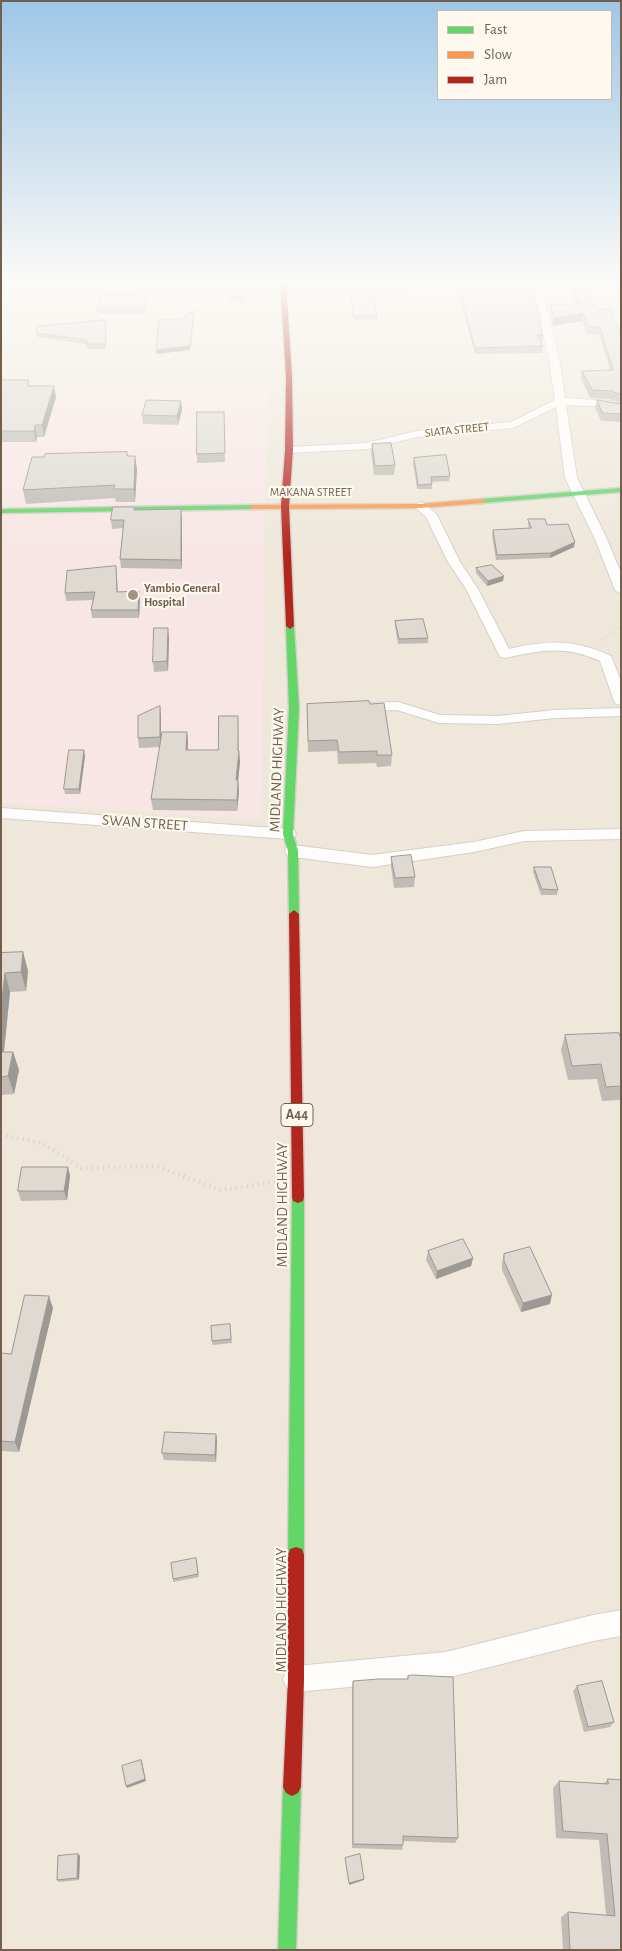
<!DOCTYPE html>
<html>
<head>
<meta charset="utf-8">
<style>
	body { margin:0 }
	#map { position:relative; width:622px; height:1951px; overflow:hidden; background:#f6f3ec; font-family:"Alegreya Sans",sans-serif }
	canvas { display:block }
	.frame { position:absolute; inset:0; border:2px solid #725f4e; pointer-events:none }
	.legend { position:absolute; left:437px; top:10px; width:175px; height:90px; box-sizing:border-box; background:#fdf9ee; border:1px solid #c5bbae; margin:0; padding:6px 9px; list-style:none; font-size:15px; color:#725f4e }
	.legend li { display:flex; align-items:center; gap:10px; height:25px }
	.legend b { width:25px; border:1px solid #c5bbae }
</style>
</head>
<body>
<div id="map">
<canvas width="622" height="1951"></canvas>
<div class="frame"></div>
<ul class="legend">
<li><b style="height:6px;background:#63d668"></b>Fast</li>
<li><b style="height:6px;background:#ff974d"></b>Slow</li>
<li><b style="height:6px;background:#b3261e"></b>Jam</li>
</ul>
</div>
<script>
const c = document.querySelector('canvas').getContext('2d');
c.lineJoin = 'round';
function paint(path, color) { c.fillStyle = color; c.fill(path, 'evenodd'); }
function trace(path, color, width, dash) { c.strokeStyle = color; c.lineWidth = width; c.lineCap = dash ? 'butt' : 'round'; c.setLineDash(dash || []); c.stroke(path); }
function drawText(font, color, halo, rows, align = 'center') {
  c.font = font + ' "Alegreya Sans",sans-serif'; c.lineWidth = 4.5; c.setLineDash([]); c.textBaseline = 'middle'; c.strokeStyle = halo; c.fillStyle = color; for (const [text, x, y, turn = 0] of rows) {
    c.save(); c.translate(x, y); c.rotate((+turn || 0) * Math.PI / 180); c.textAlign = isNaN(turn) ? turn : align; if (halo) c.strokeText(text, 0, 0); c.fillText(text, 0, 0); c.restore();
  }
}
paint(new Path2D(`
	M1,281H621V1950H1Z`), '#eee7da');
paint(new Path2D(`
	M267,386L261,820L1,803V387Z`), '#f7e6e4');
const street = new Path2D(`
	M1,281H229L621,289V295L543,293L559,359L565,398L610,401L621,404V411L609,407L566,405L577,478L607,539L621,573V594L615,590L595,539L565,478L556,407L513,428L417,437L367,449L289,453L283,450L289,447L367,443L417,431L511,422L555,400L549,359L534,293L148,285L1,286Z
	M420,502L424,503L437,515L460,562L478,589L509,649C549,640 573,639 611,656L621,681V705L616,704L614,701L600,661C565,645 542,650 505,658L500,657L466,589L448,562L426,517L414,506Z
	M398,702L440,715L498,716L555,710L621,708V716L555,718L498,724L439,723L397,710L362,711L357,710L355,707L357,704L362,703Z
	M1,808L288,829L294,830L296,834L294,838L288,839L1,818Z
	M621,829V839L524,841L474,852L372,867L293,857L287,855L285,851L287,847L293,845L372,855L474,842L524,831Z
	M621,1610V1636L593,1641L446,1678L296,1692L287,1688L283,1679L287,1670L296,1666L446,1652L593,1615Z`);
const fast = new Path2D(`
	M621,488V492L481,503L477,501L481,499Z
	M253,505H256V509L1,513V509Z
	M290,623L294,626L299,708L293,834L298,851L299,914L294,918L289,914L288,851L283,834L289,708L286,626Z
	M298,1191L303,1193L304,1197V1555L302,1561L296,1563L290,1561L288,1555L292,1197L293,1193Z
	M292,1778L298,1781L301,1787L296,1950H278L283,1787L286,1781Z`);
const slow = new Path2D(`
	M481,499H484V503L420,508L253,509L249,507L253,505L420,504Z`);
const jam = new Path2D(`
	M280,281H286L292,377L293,450L289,506L294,626L290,629L286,626L281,506L285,450L286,377Z
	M294,910L299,914L304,1197L303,1201L298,1203L293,1201L292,1197L289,914Z
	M296,1547L302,1549L304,1555V1679L301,1787L298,1793L292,1796L286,1793L283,1787L288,1679V1555L290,1549Z`);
trace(street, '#d5d0ca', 2);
trace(fast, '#d4cfc7', 3);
trace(slow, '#d4cfc7', 3);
trace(jam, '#d4cfc7', 3);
trace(new Path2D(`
	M600,642L621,626`), '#d7d1cc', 2.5, [0.5, 2.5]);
trace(new Path2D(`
	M1,1135L42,1143L81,1168L156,1166L221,1190L275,1182`), '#d7d1cc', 4, [1, 4.5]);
paint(street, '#fefdfc');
paint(fast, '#63d668');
paint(slow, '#ff974d');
paint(jam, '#b3261e');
paint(new Path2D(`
	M469,281H621V289L614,287L613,284L531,283V285L470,284Z
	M229,284L261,285V295H245L246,301L230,302Z
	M474,287L540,328L543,335L542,341H541L543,346L542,353L475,354L459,296V290L473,289Z
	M573,288L596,309L621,335V403L610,399L590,398L581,378L582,371L610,370L599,334H587L582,321L553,326L550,312L551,305L576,304L572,296Z
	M618,291H621V308L617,297Z
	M351,294L377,315V319L353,320Z
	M146,300V313L98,314L97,309Z
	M105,320L106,349H87L86,344L37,337L36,333Z
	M1,380L29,386L56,397L44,437H37L36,442H1Z
	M597,400L621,404V422L601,421L595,408Z
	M181,401L182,410L178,425L143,424L142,415Z
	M224,412L225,462L197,463V454Z
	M372,444L395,465L394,475H374L371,453Z
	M127,452L128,456L137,469L135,502H116L115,498L26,504L23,490L44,457Z
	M414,458L450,476L449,481L432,482V489H417L413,463Z
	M134,507V510L182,518V569L121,568L120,559L123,528L112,529L111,520Z
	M528,519L547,525L574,547L550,558L496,560L492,535L493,530L529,528L528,524Z
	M116,566L118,592L140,599L139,618H92L91,610L93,600L66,601L65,593Z
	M476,568L503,581L487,586L476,573Z
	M395,621L428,638V643L398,644L395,626Z
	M169,638L168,671L154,672L153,662Z
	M307,704H370L392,755L391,766L377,767L376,763L338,764L337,751L308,752Z
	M161,716V739L187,732L188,743V750H218L238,716L239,751L240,762L238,780L239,792L237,811L153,810L151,799L160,747L139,748L138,738Z
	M85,756L80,794H65L64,789Z
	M391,857L415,877L414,887L394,888L391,867Z
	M534,867L558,890L557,895H541L533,872Z
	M23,952L28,971L26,991L10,992L4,1052H13L19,1070L14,1094L1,1095V953Z
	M565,1035L621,1039V1100L602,1101L597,1079L568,1080L561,1050Z
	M68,1167L70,1176L67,1200L21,1201L18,1191Z
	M428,1251L473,1258L471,1266L436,1279L426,1260Z
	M504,1254L550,1304L521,1312L502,1270V1263Z
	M53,1308L19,1452L1,1451V1353L11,1354Z
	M230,1324L232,1343L213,1345L212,1341Z
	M216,1434L217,1441L216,1462L164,1460L162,1453Z
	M197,1561L199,1577L173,1582V1579Z
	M408,1676L458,1838L455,1843L403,1841V1845L402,1850L352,1848V1689L353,1681L407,1679Z
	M577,1686L614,1722L610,1727L584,1732L573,1691Z
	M608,1779L621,1950H563L561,1917L568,1912L606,1915L599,1840L556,1838L553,1788L559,1781L603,1784Z
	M78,1854L80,1856L79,1880L59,1882L57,1880Z`), '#c0bbb5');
paint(new Path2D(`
	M194,311V315L190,350L157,354L156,350Z
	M583,313L582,321L553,326L554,318Z
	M54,386L56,397L44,437L42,425Z
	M181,401L182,410L178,425L177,416Z
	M35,425L37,437L36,442L34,431Z
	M135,456L137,469L135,502L134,489Z
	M181,509L182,518V569L181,560Z
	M575,542L574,547L550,558L551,553Z
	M504,576L503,581L487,586L488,581Z
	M139,591L140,599L139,618L138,610Z
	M168,628L169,638L168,671L167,661Z
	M160,706L161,716V747L160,737Z
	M238,716V760L239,751L240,762L237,792L236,780L238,751Z
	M187,732L188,743L187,761L186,750Z
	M84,750L85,756L80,794L79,789Z
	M238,780L239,792L237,811V800Z
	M23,952L28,971L26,991L21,972Z
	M5,973L10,992L2,1070L1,1067V1008Z
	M13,1052L19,1070L14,1094L8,1076Z
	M68,1167L70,1176L67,1200L64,1191Z
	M473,1258L471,1266L436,1279L437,1271Z
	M552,1295L550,1304L521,1312L523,1303Z
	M49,1296L53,1308L19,1452L15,1442Z
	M216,1434L217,1441L216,1462L215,1455Z
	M141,1760L142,1762L146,1781L127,1788L126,1786Z
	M78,1854L80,1856L79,1880L77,1878Z
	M364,1879V1880L349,1885V1883Z`), '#9c9893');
const building = new Path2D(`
	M229,284L261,285V290L244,291L245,297H230Z
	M474,287L533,288L541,322H538L543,335H537L543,346L475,348L459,290L474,289Z
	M573,288L585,289L596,309H610L621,335V395L612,391L592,390L582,371L613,370L600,327H589L583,313L554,318L551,305L580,304Z
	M371,290L377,315L353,316L351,294Z
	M618,291H621V300Z
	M102,295L146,296V308L97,309Z
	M194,311L190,346L156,350L159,319H180Z
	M105,320L106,344H86L87,340L36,333L37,327Z
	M1,380H28V386H54L42,425H35L34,431H1Z
	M147,400L181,401L177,416L142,415Z
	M597,400L621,404V414L603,413Z
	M197,412H224L225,453L197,454Z
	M391,443L395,465L375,466L372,444Z
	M127,452V456H135L134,489H114L115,485L23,490L32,457H44L45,454Z
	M446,455L450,476L431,477L432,484L418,485L414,458Z
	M113,507H134V510L181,509V560L120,559L124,520H111Z
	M528,519H545L547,525L568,524L575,542L551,553L497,555L493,530L531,528Z
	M492,565L504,576L488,581L476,568Z
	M116,566L117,592L139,591L138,610H91L95,592L65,593L67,571Z
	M423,619L428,638L399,639L395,621Z
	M154,628H168L167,661L153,662Z
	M369,701L370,704L384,703L392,755H377V751L339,752L337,740L308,741L307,704Z
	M160,706V737L138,738V716Z
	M219,716H238V751H239L236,780H238L237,800L151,799L162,732H187L186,750H218Z
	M69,750H84L79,789H64Z
	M411,855L415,877L395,878L391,857Z
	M534,867H551L558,890L542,889Z
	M23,952L21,972L5,973L1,1008V953Z
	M619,1033L621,1039V1086L606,1087L601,1064L572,1066L565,1035Z
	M1,1052H13L8,1076L1,1077Z
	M22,1167H68L64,1191H18Z
	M463,1239L473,1258L437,1271L428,1251Z
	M530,1247L552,1295L523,1303L504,1261V1254Z
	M25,1295L49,1296L15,1442L1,1441V1353L11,1354Z
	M230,1324L231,1339L212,1341L211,1326Z
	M165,1432L216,1434L215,1455L162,1453Z
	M196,1558L198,1574L173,1579L171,1563Z
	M412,1675L453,1677L458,1838L403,1836V1845L353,1844V1681L378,1679H408V1676Z
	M602,1681L614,1722L588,1727L577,1686Z
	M141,1760L145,1779L126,1786L122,1766Z
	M608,1779L621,1780V1950H570L568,1912L615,1916L607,1834L563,1831L559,1781L608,1784Z
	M78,1854L77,1878L57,1880L58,1856Z
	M360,1854L364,1879L349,1883L345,1858Z`);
paint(building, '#dfd9d2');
trace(building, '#9c9893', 1);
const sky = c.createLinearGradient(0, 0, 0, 554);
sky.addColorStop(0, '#9ec6e7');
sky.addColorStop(0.51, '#fbfaf6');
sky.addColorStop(1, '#fbfaf600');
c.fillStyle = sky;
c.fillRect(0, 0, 622, 554);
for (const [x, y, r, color] of [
	[133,595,6,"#a09385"]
]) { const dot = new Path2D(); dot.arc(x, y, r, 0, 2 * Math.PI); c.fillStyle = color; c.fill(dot); trace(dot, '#fdf9ee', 2); }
drawText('12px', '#725f4e', '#fdf9ee', [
	["SIATA STREET",457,430,-6],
	["MAKANA STREET",311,492]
]);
drawText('bold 12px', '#725f4e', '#fdf9ee', [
	["Yambio General",144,588],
	["Hospital",144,602]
], 'left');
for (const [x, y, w] of [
	[297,1115,32]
]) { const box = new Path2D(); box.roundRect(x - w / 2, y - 11.5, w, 23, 4); c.fillStyle = '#fdf9ee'; c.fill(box); trace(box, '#725f4e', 1); }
drawText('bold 14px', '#725f4e', null, [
	["A44",297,1115]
]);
drawText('15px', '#725f4e', '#fdf9ee', [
	["MIDLAND HIGHWAY",277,770,-88],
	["SWAN STREET",145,823,4],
	["MIDLAND HIGHWAY",282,1205,-90],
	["MIDLAND HIGHWAY",281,1610,-90]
]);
</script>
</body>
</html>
